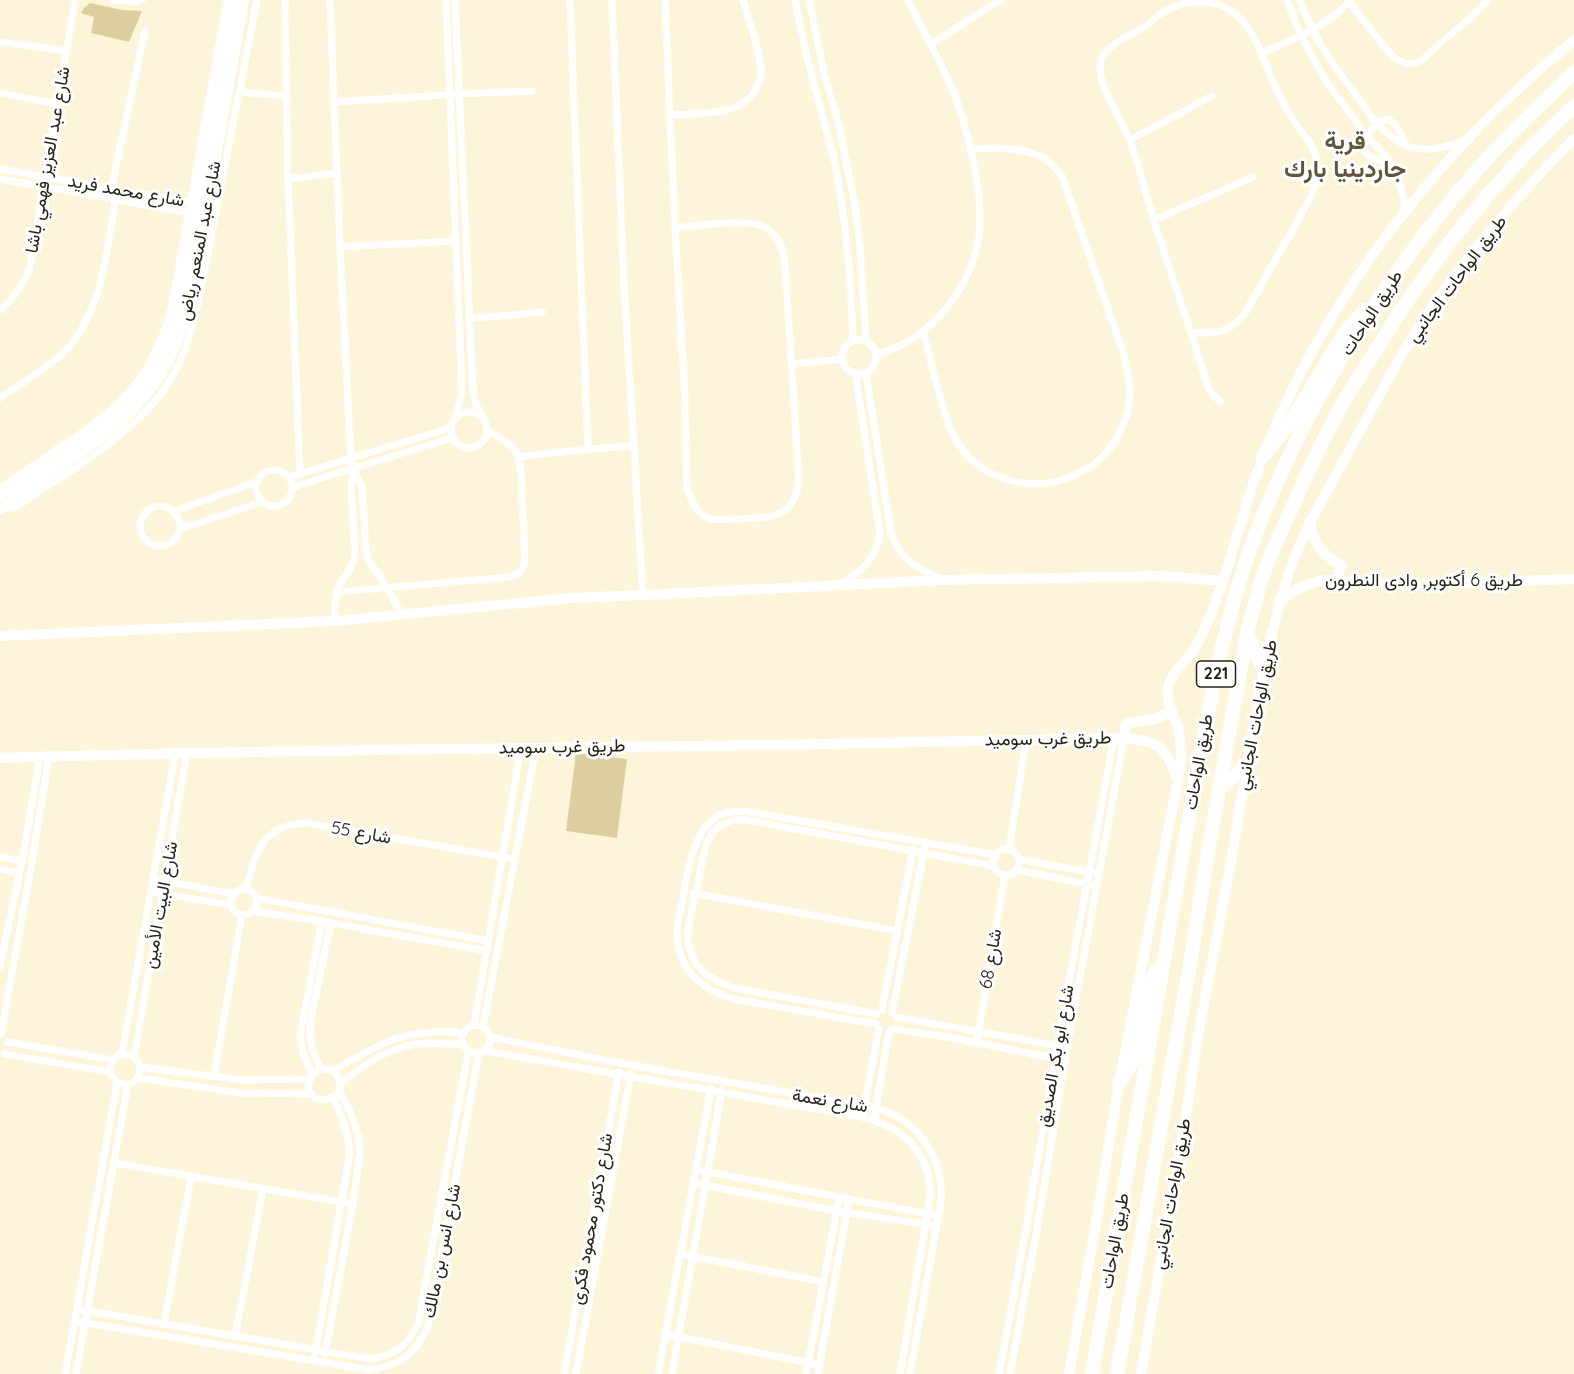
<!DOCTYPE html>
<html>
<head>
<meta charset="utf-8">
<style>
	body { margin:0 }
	canvas { display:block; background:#fdf5da }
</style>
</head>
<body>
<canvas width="1574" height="1374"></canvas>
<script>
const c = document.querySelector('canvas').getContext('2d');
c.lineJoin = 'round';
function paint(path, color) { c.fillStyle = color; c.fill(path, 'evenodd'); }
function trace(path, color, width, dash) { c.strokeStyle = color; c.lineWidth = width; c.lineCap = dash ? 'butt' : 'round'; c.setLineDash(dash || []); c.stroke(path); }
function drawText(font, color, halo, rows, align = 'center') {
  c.font = font + ' Quicksand,Vazirmatn,sans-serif'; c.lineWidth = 6; c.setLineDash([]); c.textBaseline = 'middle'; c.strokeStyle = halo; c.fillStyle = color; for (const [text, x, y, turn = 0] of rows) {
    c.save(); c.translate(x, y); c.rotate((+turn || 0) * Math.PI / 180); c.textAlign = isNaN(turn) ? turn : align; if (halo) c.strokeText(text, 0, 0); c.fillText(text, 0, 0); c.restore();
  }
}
paint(new Path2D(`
	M90,3L122,10L142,11L129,42L91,33L94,17L81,13L84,8Z
	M576,753L627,759L617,838L566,831Z`), '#ddcea0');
trace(new Path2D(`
	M114,0L137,2L142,0
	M285,0L288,179L300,474
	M330,0L340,247L351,458L353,469L362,486L366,551L369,562L380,576L402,615
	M446,0L462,392L456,416
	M455,0L473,392L475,401L482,417
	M570,0L588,449
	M612,0L624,286L643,595
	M665,0L675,228L685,395L687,488C691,498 695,510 704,516C713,522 726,519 737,519C770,517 795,520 799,479L785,266C784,257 783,246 777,239C773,232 766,227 759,225C743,219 694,226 675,228
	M795,0C800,25 805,51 812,76C819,105 828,134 835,164C847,223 851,282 853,341
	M809,0L825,77L839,125L855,205L860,246L866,341
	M1287,0L1301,36L1326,81L1363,131L1387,158L1394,169L1400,183L1406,210
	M1300,0C1312,34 1331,62 1353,91C1368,112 1384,139 1411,147C1429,153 1447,146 1464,141
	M1349,2L1392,56C1400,62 1408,66 1418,62C1427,58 1435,47 1443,41C1459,27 1474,17 1488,0
	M0,42L67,51
	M931,44L1000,0
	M1262,53C1295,39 1326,27 1351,0
	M240,92L287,96
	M0,93L58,104
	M334,102L459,94L532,91
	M671,115C689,114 708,114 726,110C744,107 761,91 761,72C762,54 748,20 743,0
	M1130,140L1212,96
	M1390,163C1371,160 1351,150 1370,131C1374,128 1377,123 1381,121C1395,114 1402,136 1405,145
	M0,169L193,203
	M0,179L192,213
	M288,179L337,173
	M111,190L145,31
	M1154,220L1253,177
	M340,247L456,241
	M0,310C14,298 24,285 30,267L75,0
	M469,319L542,312
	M923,331C928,351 933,370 938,389C943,406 947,424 956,440C994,504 1094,496 1122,427C1124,422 1127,416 1128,410C1132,390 1128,372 1123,352L1062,176C1058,171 1054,166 1049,162C1027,145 996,149 970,149
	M1191,333C1217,333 1225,335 1244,315L1310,199C1317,182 1320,164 1312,146C1309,140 1303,134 1299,128C1291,117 1284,105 1278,93C1261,57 1251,3 1202,2C1190,2 1177,4 1167,10C1159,14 1152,21 1145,26C1133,35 1107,44 1102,58C1093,79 1119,115 1127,134C1139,162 1145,192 1154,221C1172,277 1192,333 1209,390L1214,396L1220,401
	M842 357a17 17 0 1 1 34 0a17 17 0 1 1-34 0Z
	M876,354C904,348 930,329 947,307C962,289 972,269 977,246C987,200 967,120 947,77C935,51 921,26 908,0
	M791,364L843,359
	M866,373L891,532C900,561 916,567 941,579
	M0,398C20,384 42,372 61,355C104,315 107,246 117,191
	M451 430a18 18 0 1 1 36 0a18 18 0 1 1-36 0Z
	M518,457L588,449L634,446
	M256 488a18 18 0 1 1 36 0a18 18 0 1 1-36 0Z
	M289,477L450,428
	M293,487L452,438
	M0,488L87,429L110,411L128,393L146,369L159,344L169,318L174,293L227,0
	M140 526a20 20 0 1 1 40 0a20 20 0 1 1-40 0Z
	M4,507L12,508L16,507C72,469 143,432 176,370C187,348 193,324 199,300L257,0
	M174,511L257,482
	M180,529L262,502
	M841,584C863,570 876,559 880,532L855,373
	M337,592L510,577L520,573L525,563L521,472L518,457L515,450L507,443L487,429
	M335,621C335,610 334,597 339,586C345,574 353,570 355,555L351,487L353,469
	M993 862a13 13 0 1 1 26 0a13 13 0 1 1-26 0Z
	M1009,850L1026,740
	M0,857L22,861
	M1019,859L1093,873
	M0,869L19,873
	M1017,870L1091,885
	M153,879L234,894
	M246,889C253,863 257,835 287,826C293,824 300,824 306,823L514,859
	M231 902a13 13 0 1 1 26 0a13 13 0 1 1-26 0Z
	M151,892L231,905
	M693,893L897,931
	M256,898L488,941
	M254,911L331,923L487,951
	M0,966L22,861L40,757
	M882,1010L913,849
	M892,1012L926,842
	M877,1014L734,988L719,982L704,973L695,963L688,944V929L706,844L712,833L722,824L734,820H746L994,866
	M896,1017L1059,1046
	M876,1024L733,999C714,993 695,983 685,965C680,956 677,945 677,934C677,922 681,909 683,897C688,872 691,840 711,821C720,812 733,811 745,811L996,855
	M462 1039a14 14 0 1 1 28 0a14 14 0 1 1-28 0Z
	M474,1025L521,747
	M483,1027L536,748
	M893,1029L954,1038L1058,1059
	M1,1034L31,868L49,756
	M490,1037L620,1063L876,1108C921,1121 947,1162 940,1208L910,1374
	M7,1042L113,1060
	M977,1042L1005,875
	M485,1051L862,1117C903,1127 931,1152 930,1197L900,1374
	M110 1069a15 15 0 1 1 30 0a15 15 0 1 1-30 0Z
	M4,1054L110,1072
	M122,1054L175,754
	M134,1057L187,753
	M140,1067L243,1080L310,1079
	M321,1069C312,1049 308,1042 311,1019L331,923
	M333,1071C381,1043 405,1027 464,1033
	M312,1075C320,1068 328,1067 336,1074C357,1106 293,1109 312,1075L303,1053L300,1035L322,921
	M214,1076L242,915
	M137,1078L241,1093L312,1094
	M340,1084C367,1062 393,1044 429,1043C441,1043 452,1044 463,1045
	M862,1117L879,1029
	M874,1120L889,1031
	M114,1163L353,1204
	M703,1171L939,1216
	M693,1183L837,1211L930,1225
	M680,1254L824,1282
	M77,1309L370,1359C395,1355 406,1347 418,1324L468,1052
	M75,1321L370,1370C402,1364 413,1357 428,1327L479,1053
	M164,1324L191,1177
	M665,1334L820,1365
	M235,1337L263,1189
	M325,1354L353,1204L360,1153L358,1135L350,1111L339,1091
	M314,1361L350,1151C348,1132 342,1115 333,1098
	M65,1374L117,1083
	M76,1374L128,1084
	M564,1374L619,1072
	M576,1374L631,1073
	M658,1374L711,1088
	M672,1374L722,1090
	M806,1374L839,1198
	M818,1374L849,1199
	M999,1374L1025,1234L1057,1046L1114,738
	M1010,1374L1036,1235L1067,1048L1124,738`), '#fff', 7);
trace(new Path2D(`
	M0,497C50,464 122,424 153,372C169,346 177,319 183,289L235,0
	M0,510L110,432C159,389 177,355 192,292L244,0
	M1309,522C1313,542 1323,557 1342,565L1336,581
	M1279,603C1293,590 1308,582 1327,580L1402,585L1574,579
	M0,636L335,621L571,598L643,595L943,580L1161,576L1223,581
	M1124,738L1125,727L1127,723L1155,719L1172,711
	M0,758C292,748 583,749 875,743C958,741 1041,739 1124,738C1159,742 1166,745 1177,780
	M1069,1374L1096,1224L1119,1083L1180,769C1182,755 1181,742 1178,728C1174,715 1166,703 1168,689C1170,673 1186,661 1195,648C1204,632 1211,615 1217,598C1234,552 1245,503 1263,456C1328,292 1439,151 1574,40
	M1141,1374L1187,1111C1197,1028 1216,945 1231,862C1243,791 1253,721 1268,650C1275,622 1281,594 1291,567C1304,530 1322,501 1341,466C1366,421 1389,374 1417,330C1461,261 1516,197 1574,139`), '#fff', 10);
trace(new Path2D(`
	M1263,456L1291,422L1345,332L1365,310
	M1247,633L1264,671
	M1219,789L1246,766
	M1119,1083C1146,1051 1138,1008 1155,972
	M1092,1374C1124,1198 1152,1022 1184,846C1205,734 1220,619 1264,513C1315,389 1390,269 1478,169C1508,135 1542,104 1574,72
	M1117,1374L1190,964L1208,852L1247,633L1261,581L1271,554L1321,444L1347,396L1401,310L1448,244L1488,195L1527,152L1574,106`), '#fff', 14);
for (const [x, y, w] of [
	[1216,674,39]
]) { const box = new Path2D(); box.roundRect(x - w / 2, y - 13, w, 26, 4.5); c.fillStyle = '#fff'; c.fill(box); trace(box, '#282317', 1.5); }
drawText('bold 16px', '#282317', null, [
	["221",1216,674]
]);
drawText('18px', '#282317', '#fff', [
	["شارع عبد العزيز فهمي باشا",48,160,-80],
	["شارع محمد فريد",126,191,10],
	["شارع عبد المنعم رياض",200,241,-79],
	["طريق الواحات الجانبي",1457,279,-53],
	["طريق الواحات",1372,313,-57],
	["طريق 6 أكتوبر, وادى النطرون",1424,581],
	["طريق الواحات الجانبي",1257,715,-79],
	["طريق غرب سوميد",1048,739,-1],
	["طريق غرب سوميد",562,747,-1],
	["طريق الواحات",1199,762,-80],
	["شارع 55",361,833,10],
	["شارع البيت الأمين",161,905,-80],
	["شارع 68",991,959,-80],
	["شارع ابو بكر الصديق",1056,1056,-80],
	["شارع نعمة",830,1101,9],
	["طريق الواحات الجانبي",1172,1194,-80],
	["شارع دكتور محمود فكرى",592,1219,-80],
	["طريق الواحات",1115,1241,-80],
	["شارع انس بن مالك",442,1251,-79]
]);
drawText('bold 24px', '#5f5539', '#fff', [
	["قرية",1345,142],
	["جاردينيا بارك",1345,170]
]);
</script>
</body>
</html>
